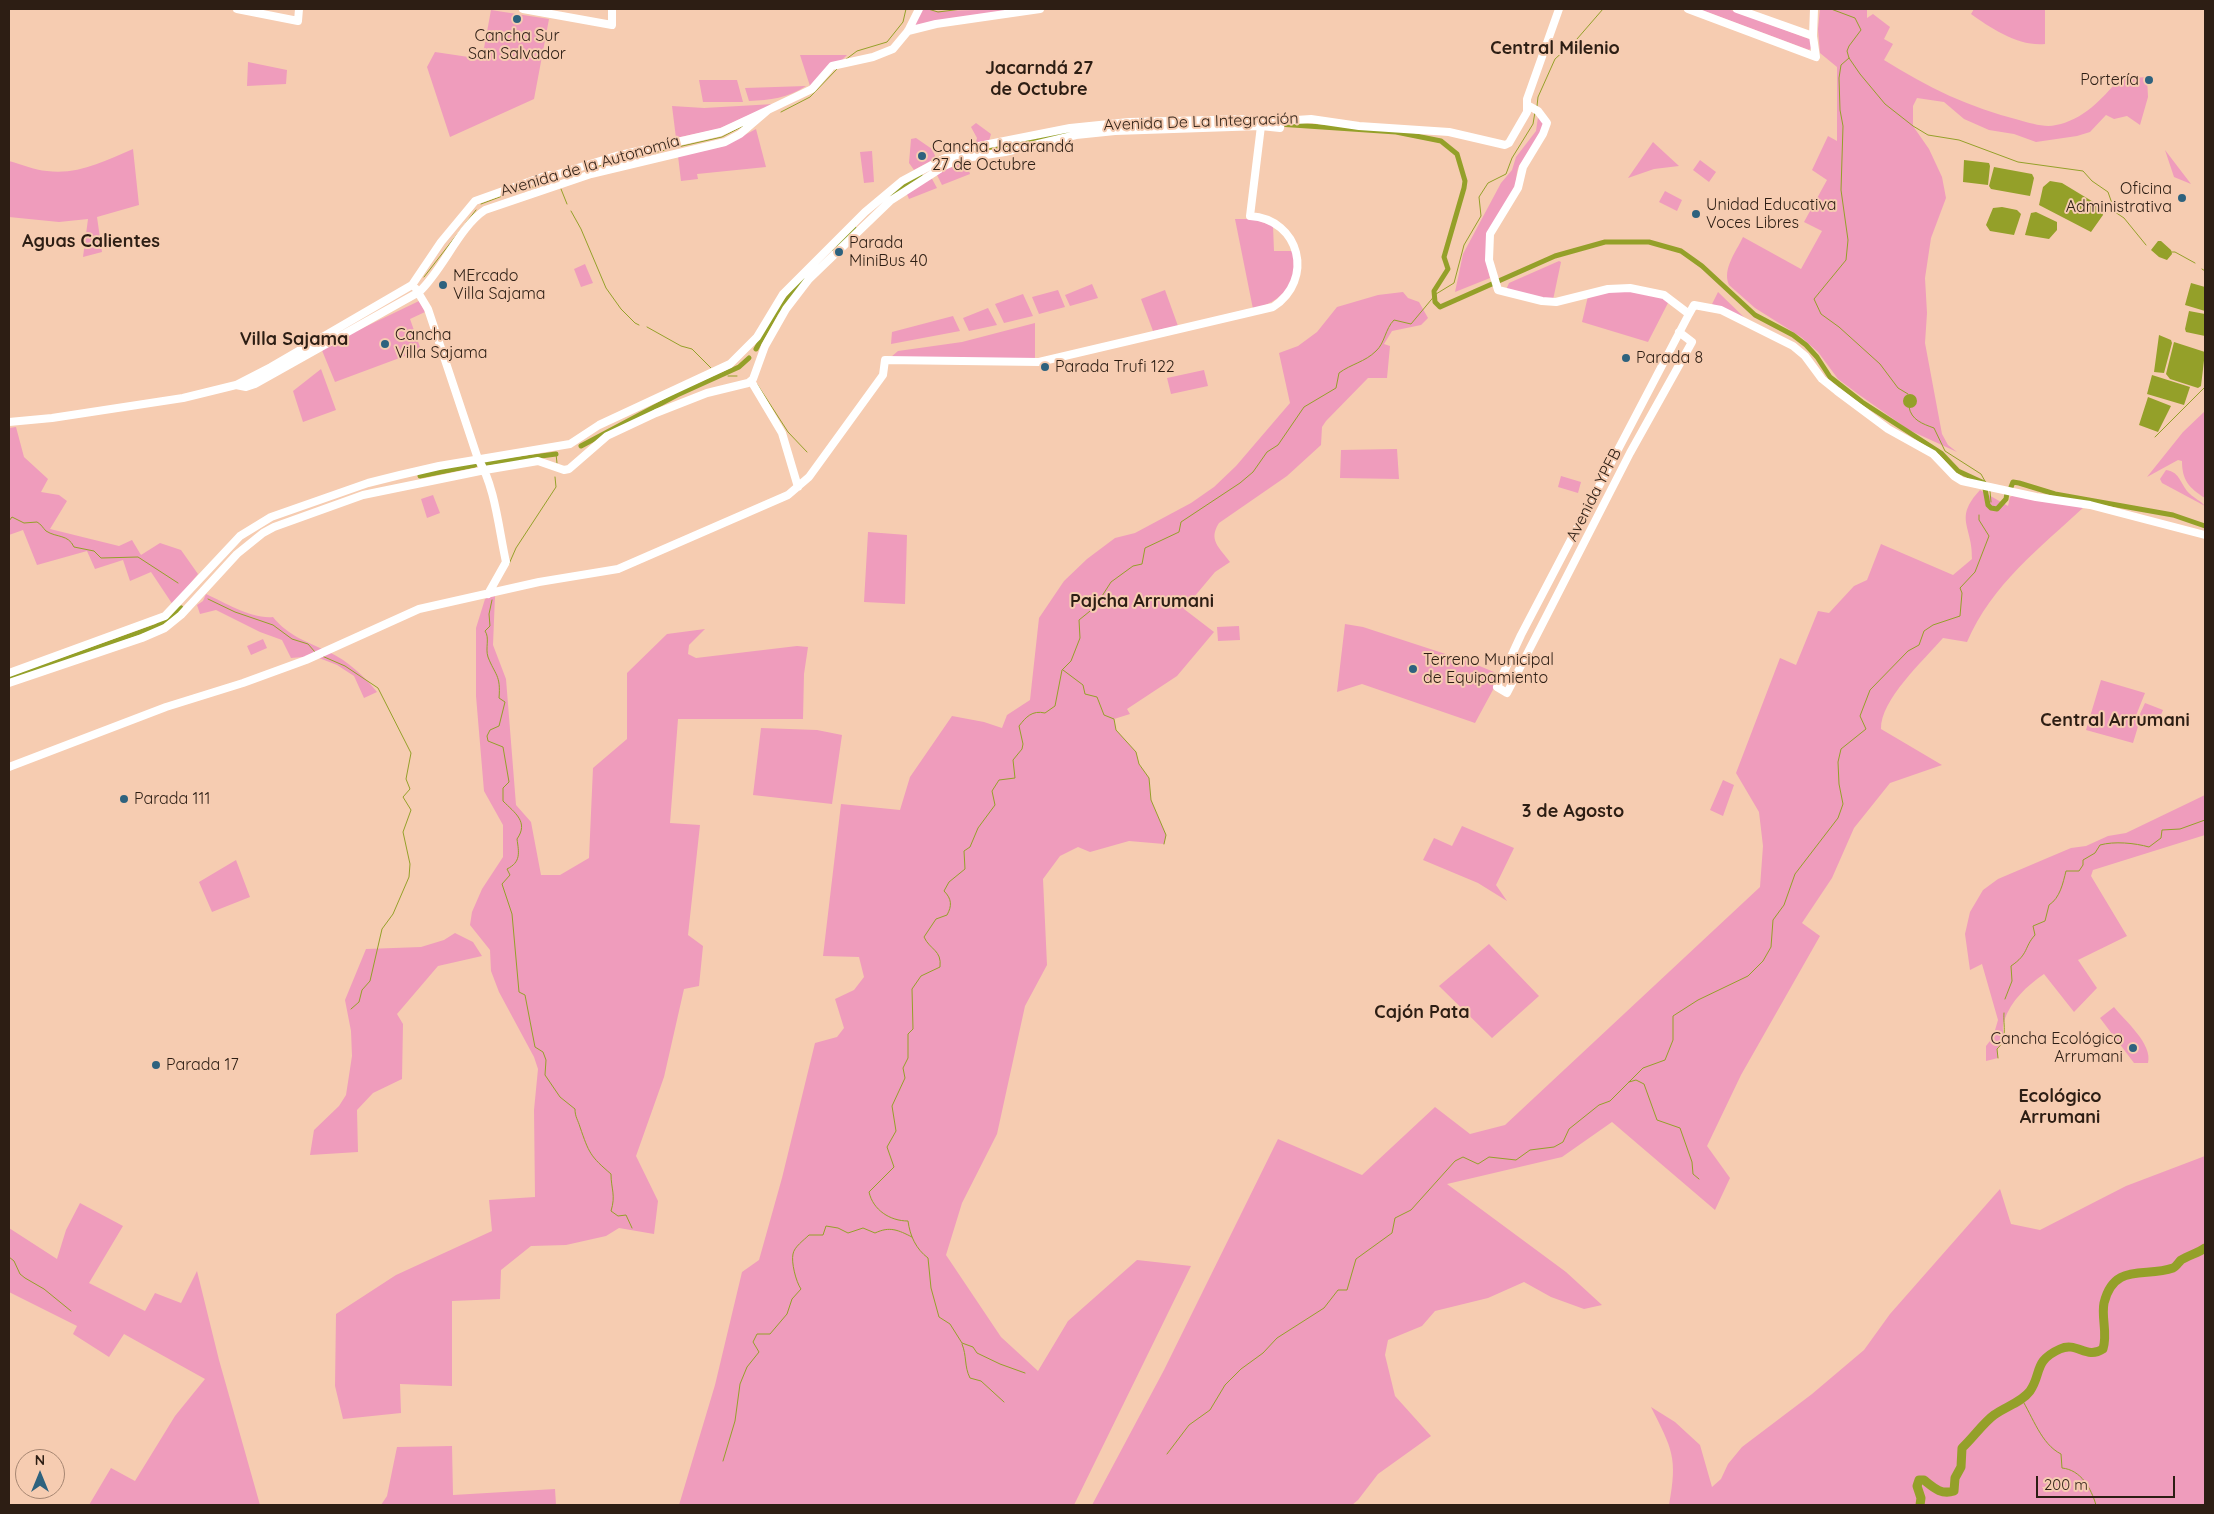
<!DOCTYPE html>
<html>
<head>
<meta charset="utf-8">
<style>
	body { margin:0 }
	#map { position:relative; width:2214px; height:1514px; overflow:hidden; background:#f6ccb1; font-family:Quicksand,sans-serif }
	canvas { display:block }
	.frame { position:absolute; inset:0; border:10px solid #2d1e14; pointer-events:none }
	.north { position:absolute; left:15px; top:1449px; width:50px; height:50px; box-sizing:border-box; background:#f6ccb1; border:1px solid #a68672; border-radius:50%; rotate:0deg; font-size:14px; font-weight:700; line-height:20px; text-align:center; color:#2d1e14 }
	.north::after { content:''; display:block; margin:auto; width:18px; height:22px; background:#2e627e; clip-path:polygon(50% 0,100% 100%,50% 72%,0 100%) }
	.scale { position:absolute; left:2036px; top:1476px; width:139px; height:22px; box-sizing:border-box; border:2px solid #2d1e14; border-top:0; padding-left:6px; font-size:15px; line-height:18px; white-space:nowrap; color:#2d1e14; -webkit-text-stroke:4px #f6ccb1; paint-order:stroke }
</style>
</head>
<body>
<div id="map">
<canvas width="2214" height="1514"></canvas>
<div class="frame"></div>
<div class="north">N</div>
<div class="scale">200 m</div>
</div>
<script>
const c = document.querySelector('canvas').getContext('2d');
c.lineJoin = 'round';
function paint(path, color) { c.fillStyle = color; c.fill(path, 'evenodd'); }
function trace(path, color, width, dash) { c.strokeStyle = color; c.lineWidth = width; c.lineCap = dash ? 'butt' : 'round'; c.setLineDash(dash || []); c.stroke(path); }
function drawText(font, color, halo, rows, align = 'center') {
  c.font = font + ' Quicksand,sans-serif'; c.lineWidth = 4; c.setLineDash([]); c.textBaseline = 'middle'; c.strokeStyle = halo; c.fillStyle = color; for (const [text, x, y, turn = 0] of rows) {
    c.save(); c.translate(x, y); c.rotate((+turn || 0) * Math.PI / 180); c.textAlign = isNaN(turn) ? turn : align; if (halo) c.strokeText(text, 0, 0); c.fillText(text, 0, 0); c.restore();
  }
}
paint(new Path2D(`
	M923,9L937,11L1020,9L914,26Z
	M1699,9H1728L1812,40L1813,46L1809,50Z
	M1820,9H1867V18L1873,14L1890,27L1884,39L1893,44L1884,60C1927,87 1970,108 2019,120C2030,123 2045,128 2056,125C2083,120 2102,99 2119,79L2147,77L2148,97L2140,125L2127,116L2114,119L2106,115L2090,132L2077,136L2036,142L2014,134L1989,130L1964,119L1944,102L1917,98L1913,106V126L1929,149L1942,177L1946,198L1931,238L1925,278L1927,313L1925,343L1942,434L1948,445L1957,452L1909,430L1858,394L1838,379L1818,352L1801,337L1755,308L1729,285C1722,269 1736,252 1743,237L1801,269L1822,231L1804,222L1827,180L1812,170L1828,136L1837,141V67L1820,53L1818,29Z
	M1974,9H2045V44C2020,47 1990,28 1971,14Z
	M491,10L549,19L534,99L450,137L427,67L435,52L482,59Z
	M800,55H847L839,63L828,66L810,86Z
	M248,62L287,70L286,84L247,86Z
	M699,80H737L743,102H703Z
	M806,86C788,98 770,100 749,101L745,88Z
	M774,104L718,129L676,138L672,106L704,108Z
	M1538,117L1543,122C1544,136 1527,154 1519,166C1515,173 1518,181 1514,188C1495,228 1480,229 1490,278L1455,292L1463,254L1501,183L1512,170L1516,157L1536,131Z
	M976,123L991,134L989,141L975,145L977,138L971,127Z
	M756,129L766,167L697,174L698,179L681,181L678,156L724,146Z
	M916,138L932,149L936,158L914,170L909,163L911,139Z
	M1653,142L1679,166L1654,169L1628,178Z
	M133,149L139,205L97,217L102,252L83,257L88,219L59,222L9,217V161C21,164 34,170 47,171C78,175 105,161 133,149Z
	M2165,150L2191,184L2174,177Z
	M872,151L874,182L864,183L860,152Z
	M1700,160L1716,172L1709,182L1693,170Z
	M966,162L970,174L942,185L936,173Z
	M931,177L937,188L909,199L906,192Z
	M1665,191L1682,200L1677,211L1659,202Z
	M1235,219H1254L1273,226L1274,251H1293C1303,281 1280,303 1253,309Z
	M1559,261L1561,262L1553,300L1506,290L1509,283Z
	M585,264L593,283L581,287L574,269Z
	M1092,284L1098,298L1070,306L1065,295Z
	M1058,290L1065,307L1039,314L1032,297Z
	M1165,290L1178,326L1153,331L1141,299Z
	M1611,291H1642L1669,301L1648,342L1582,322L1588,296Z
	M1403,292L1408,298L1419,302L1428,318L1421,325L1392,331L1384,344L1390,346L1387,378H1368L1326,421L1322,427L1321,445L1287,476L1219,523C1208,540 1219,547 1230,562L1215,572L1184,609L1214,632L1177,676L1127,709L1130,714L1114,719L1116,730L1136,752L1139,764L1149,778L1151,800L1166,835L1164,844L1129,841L1090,852L1078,847L1060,856L1043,879L1047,965L1025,1006L997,1134L962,1203L946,1255L1001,1337L1038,1371L1068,1321L1137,1260L1191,1266L1074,1505H679L715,1385L742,1272L759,1260L782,1178L815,1043L837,1037L844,1028L835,999L854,990L864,977L859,957L823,956L841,804L900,810L910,777L952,716L984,722L1002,728L1007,715L1030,700L1039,618L1064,581L1087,559L1115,538L1135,533L1191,503L1214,487L1236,466L1290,403L1279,353L1298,346L1317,332L1337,307L1378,295Z
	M1718,292L1749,322L1712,304Z
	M1023,294L1033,316L1004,323L995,304Z
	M419,301L425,312L410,319L421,350L335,382L321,348Z
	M988,308L997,325L969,331L963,318Z
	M953,316L960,331L891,344L892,332Z
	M1035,323V359L891,357L898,351L962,342Z
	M321,369L336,410L303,422L293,391Z
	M1204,370L1208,386L1171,394L1167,378Z
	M2205,411V498C2189,488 2182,480 2182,461L2178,460L2147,477L2183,432Z
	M16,427L24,457L48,479L41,492L59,495L67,501L50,529L119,546L132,540L141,555L160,543L181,550L198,574L173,605L151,572L130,581L123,560L95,569L87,551L37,565L23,530L9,535V428Z
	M1397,449L1399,479L1340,478L1341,450Z
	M2166,470C2181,472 2180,485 2190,494C2194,498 2201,501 2205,506L2162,483L2160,479Z
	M1561,476L1581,482L1578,493L1558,487Z
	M1980,490L2008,506L2010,497L2014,495L2085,506C2040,548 1992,584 1967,642L1943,638C1924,660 1880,700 1881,729L1942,765L1890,783L1854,828L1832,878L1802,923L1820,936L1741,1075L1707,1146L1730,1178L1715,1210L1612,1122L1562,1157L1447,1184L1566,1272L1602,1305L1584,1309L1551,1297L1524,1282L1488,1298L1435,1311L1422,1326L1388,1340L1385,1355L1395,1396L1431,1436L1378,1474L1358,1500L1352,1505H1092L1164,1370L1278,1139L1362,1175L1435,1107L1470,1134L1505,1125L1760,887L1763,846L1759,812L1736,773L1780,658L1796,665L1818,611L1829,613L1854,586L1867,580L1881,544L1953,575L1972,559C1973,526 1953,519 1980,490Z
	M433,495L440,513L427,518L421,499Z
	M868,532L907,535L905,604L864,602Z
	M206,594C226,603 251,619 273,617C288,636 308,642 329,652C348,661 364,676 377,692L364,698L354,676L337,665L314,656L291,658L282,640L260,632L216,610L200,614L197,605L203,601Z
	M495,596L493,645L506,679L516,805L531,822L541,875H560L589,858L593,768L627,739V673L667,634L705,629L689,645L688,654L696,658L797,646L808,647L804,674L803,719H678L670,823L700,825L688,935L703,946L699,986L684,989L664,1077L636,1156L658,1201L654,1234L619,1228L606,1236L566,1245L531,1246L501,1270L500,1299L452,1301V1386L400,1384L401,1413L343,1419L335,1386L336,1314L396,1275L492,1231L489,1200L535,1197L534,1110L538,1069L534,1057L499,992L491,971L490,950L470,925L472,912L482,889L503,857V825L484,791L476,696V628L485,599Z
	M1345,624L1363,627L1470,662L1501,675L1475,723L1362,684L1337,692Z
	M1239,626L1240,640L1218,641L1217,627Z
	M263,639L267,648L251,655L247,646Z
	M2101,680L2145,693L2135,718L2140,720L2133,743L2086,730Z
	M2145,703L2163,710L2157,724L2139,716Z
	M761,728L817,730L842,735L832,804L753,795Z
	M1723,780L1734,785L1723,816L1710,810Z
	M2205,795V835L2093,870L2091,876L2127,936L2078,960L2097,988L2074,1012L2044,974C2027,986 2011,1000 2004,1021C2000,1032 2009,1038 1997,1049L1998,1058L1986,1061V1046L1993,1037L1998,1020L1982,964L1970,970L1965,934L1970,912L1983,890L1998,879L2045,859L2071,848L2086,846L2108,836L2126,833Z
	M1462,826L1514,848L1496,885L1507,901L1478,883L1423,860L1434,838L1452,846Z
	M236,860L250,897L212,912L199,882Z
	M455,933L473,942L482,956L438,966L397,1014L403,1024L402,1079L373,1093L357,1110L358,1152L310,1155L314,1130L339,1106L346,1095L352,1056L351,1031L345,1000L366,949L421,947L444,940Z
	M1489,944L1539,996L1492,1038L1439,986Z
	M2114,1007C2125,1021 2153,1044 2148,1063H2134L2100,1018Z
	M2205,1156V1505H1669C1678,1457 1672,1449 1651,1407L1675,1422L1700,1445L1712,1487L1721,1479L1728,1464L1742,1447L1812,1394L1864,1350L1890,1314L2000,1189L2011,1224L2040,1230L2126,1186Z
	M80,1203L123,1226L89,1283L145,1311L155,1293L181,1303L197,1271L219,1360L260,1505H89L111,1468L135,1481L175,1416L205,1379L124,1334L109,1357L73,1334L77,1326L9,1292V1228L57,1259L66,1230Z
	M452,1446L453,1495L555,1489L556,1505H381L387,1496L397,1447Z`), '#ef9cbc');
paint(new Path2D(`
	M1964,160L1989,163L1990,166L1988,185L1963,182Z
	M1994,167L2032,174L2034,178L2030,196L1991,189L1989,186Z
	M2050,181L2062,183L2100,206L2103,215L2091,232L2039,205L2043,187Z
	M2002,207L2017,210L2021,214L2014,235L1990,231L1986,225L1993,208Z
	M2036,212L2057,222V230L2049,239L2025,235L2031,213Z
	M2158,241H2161L2171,250L2172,254L2167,260L2159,257L2151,250Z
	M2191,283L2205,287V311L2185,305Z
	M2189,311L2205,314V336L2186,332L2185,329Z
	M2159,335L2171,340L2172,343L2164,373L2154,372Z
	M2174,342L2205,352L2201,386L2198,388L2170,379L2166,374Z
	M2152,375L2190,387L2184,405L2147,394Z
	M1903 401a7 7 0 1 1 14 0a7 7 0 1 1-14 0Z
	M2148,397L2171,406L2158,432L2139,425Z`), '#94a029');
trace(new Path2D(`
	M928,9L938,12L962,9
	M1831,9L1855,18L1861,30L1849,46L1847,51L1849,58L1860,74L1885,104L1913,126L1928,135L1959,140L2018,162L2083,171L2092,181L2108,192L2115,212L2124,218L2146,245
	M1849,58L1841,65L1839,78L1840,110L1843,126L1841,190L1848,240L1846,260L1814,299L1821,314L1839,327L1880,364L1898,388L1908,394
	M845,60L857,51L887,42L903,22L906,9
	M1537,106L1538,97L1555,59L1577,39L1603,9
	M781,112L810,97L837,69
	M678,147L722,137L745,125
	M586,169L670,149
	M561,189L567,204
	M513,192L545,184
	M481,204L505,195
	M571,211L581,229L606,288L621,309L635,323L639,325
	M2171,252H2175L2195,263
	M2202,269L2205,271
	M424,277L476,210
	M647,327L681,346L692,349L711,368
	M728,376H737
	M757,384L788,432L807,452
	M1909,407C1911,420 1923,424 1934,428L1945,451L1981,474L1986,483
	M2155,437L2205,387
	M556,454L557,463
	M1990,491L1991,502
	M9,521L12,517L24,523L37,522C41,524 43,528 46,531C57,538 68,534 74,547L94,551L101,558L138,557L178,583
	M509,564L516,548L556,487L555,477
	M208,599L235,612L273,625L292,639L308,644L315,652
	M492,600L489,614L490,626L485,631C490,638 485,648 488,657C495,675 501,675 499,698L505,702L499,726L490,730L487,736L488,741L503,747L509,782L503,788V801C515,813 529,822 517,839C519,853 521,862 507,869L510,875L502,884L512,914L519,992L525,995L535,1047L543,1052L546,1060L545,1075L560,1097L575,1109C575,1117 578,1120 580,1127C589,1153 590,1156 611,1174C611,1189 616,1195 611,1211L618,1216L626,1215L632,1228
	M322,656L345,666L378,688L411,753L406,779L410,789L403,797L411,810L403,832L410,864L409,877L393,914L382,929L370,981L362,990L359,1002L351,1009
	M1063,670L1083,685L1085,694L1097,697L1104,715L1114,719L1116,730L1136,752L1139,764L1149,778L1151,800L1166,835L1164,844
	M2005,999L2012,981L2011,966C2029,954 2024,947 2035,935L2033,926L2045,921L2049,905C2060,898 2063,883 2066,871H2079L2083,865V860L2095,853L2100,845C2114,841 2135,843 2149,847L2161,838L2162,830L2180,829L2205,820
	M1998,1058L1997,1049C2008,1039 2003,1026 2004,1013
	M1629,1082L1636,1080L1644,1084L1657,1120L1680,1128L1692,1162L1693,1174L1699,1179
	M9,1257L14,1261L20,1274L25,1278L44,1289L71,1311
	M962,1344C967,1356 964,1366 970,1378L981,1381L1004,1402
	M1025,1373L1000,1364L977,1353L973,1347L962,1343L950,1324L939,1317L931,1288L928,1258C916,1249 910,1236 908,1221C890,1221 873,1210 869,1192L894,1167L887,1147L896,1131L892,1106L905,1078L903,1068L908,1058V1034L913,1029L912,989L921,976L940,967C942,950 930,950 924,937L936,919L947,915C952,906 952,899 944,891L949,882L965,869L964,851L970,847L978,828L995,805L992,791L999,780L1015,778L1013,760L1022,749L1023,744L1019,726C1026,717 1032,710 1045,713L1055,706L1062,670L1071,661L1080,638L1079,620L1095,607L1111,582L1133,566L1142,564L1145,548L1179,532L1181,522L1240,483L1253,472L1267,452L1278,445L1304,407L1336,388L1339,373C1351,364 1365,362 1376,351C1385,343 1385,329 1394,320L1411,324L1436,294L1454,283L1464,245L1481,216L1479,197L1488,183L1506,174L1512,158L1533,124L1535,112
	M2021,1398C2033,1417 2041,1444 2061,1454L2062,1468C2081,1470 2091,1488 2096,1505
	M1167,1454L1189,1425L1210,1410L1225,1385L1241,1369L1263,1353L1277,1338L1324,1308L1338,1290H1347L1356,1259L1392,1233L1395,1218L1411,1210L1455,1161L1463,1157L1478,1164L1489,1157L1516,1160L1530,1150L1554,1147L1563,1142L1569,1129L1599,1105L1610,1101L1643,1068L1665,1060L1673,1040V1016L1698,1000L1748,976L1763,961L1771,947L1773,920L1784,905L1795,874L1838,818L1843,804L1839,784L1838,762L1841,749L1866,729L1860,716L1870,690L1908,651L1919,645L1924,631L1933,625L1960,616L1962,593L1960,588L1975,572L1989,536L1979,520V515
	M723,1461L735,1421L740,1384L747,1367L759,1352L753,1342L757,1334H770L787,1314L792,1299L801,1289C796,1282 791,1262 793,1254C794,1247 804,1240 809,1235H823L826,1226L838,1228L848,1233L863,1228L875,1233C890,1226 898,1230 912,1237`), '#94a029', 1);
trace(new Path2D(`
	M1278,124L1396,132L1441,141L1457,154L1465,181L1464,188L1444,257L1448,269L1434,291L1435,302L1440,307L1555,256L1605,242H1649L1681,251L1702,266L1755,315L1793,335L1806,345L1817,357L1830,377L1862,402L1941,453L1958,471L1984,483L1988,505L1991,508L1997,509L2006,499L2007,493
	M980,149L1087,130
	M892,194L920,175
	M834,249L854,228
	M756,349L776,313L808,274
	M581,446L677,395L739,367L749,358
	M481,464L556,454
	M420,476L475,465
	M2011,487L2013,482L2019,483L2055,494L2173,515L2205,526
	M9,679L157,626L181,608`), '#94a029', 5);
trace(new Path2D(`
	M1920,1505L1921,1498L1917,1486L1919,1480H1924C1934,1488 1941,1495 1954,1491L1955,1478L1961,1467L1962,1448C1973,1438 1983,1423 1994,1415C2005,1407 2022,1402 2030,1391C2042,1374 2033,1361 2060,1349C2077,1341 2086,1360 2103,1349C2108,1333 2101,1318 2104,1303C2114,1262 2145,1278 2173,1268C2176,1267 2178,1263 2181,1260C2189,1255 2198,1253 2205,1248`), '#94a029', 9);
trace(new Path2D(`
	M237,9L298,21L299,9
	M523,9L612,25V9
	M1688,9L1816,57L1813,36L1814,9
	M1737,9L1813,36
	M908,31L936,24L1040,9
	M1529,106L1538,111L1547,123L1543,134L1523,167L1518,188L1490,234L1489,260L1498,290L1542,301L1556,302L1608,289L1630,288L1664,295L1689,314
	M416,289L428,309L478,459C495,485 499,531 506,562L488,594
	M1679,332L1692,342L1630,453L1507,693L1497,687L1521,635L1689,314L1694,305L1721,310L1793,346L1805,356L1822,379L1837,391L1888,429L1933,454L1954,476L1962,481L2036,497L2090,505L2205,535
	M751,381L782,433L798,487
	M236,385L246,387L255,384L419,292C443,270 459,227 485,210L591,174L725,142L740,134L768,110L812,89L832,66L873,57L893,49L908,31L919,9
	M9,422L52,418L183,398L236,385L271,367L412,285L441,242L475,201L548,175H555L616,156L721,132L768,110
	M9,673L165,616L240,536L271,517L368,483L400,475L439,466L570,444L599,425L730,364L757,337L783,294L865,212L902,181L943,159L974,147L1070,128L1129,122L1252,119L1281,121L1311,119L1359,126L1449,132L1505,145L1509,143L1527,112V99L1559,9
	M9,683L142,638L165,628L181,615L237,554L263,533L274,527L363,495L485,470L538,461L564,470L569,469L607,436L656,413L707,393L748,383L753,379L765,346L786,309L809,279L890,201L946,165L959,159L1005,152L1076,135L1115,131L1261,126L1280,128L1281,121
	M9,767L166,707L243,683L306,660L419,609L539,582L618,569L788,495L809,477L883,375L885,360L1039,362L1273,307C1315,280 1300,219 1250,216L1261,126`), '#fff', 8);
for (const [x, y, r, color] of [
	[517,19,5,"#2e627e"],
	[2149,80,5,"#2e627e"],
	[922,156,5,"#2e627e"],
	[2182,198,5,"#2e627e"],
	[1696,214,5,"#2e627e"],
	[839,252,5,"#2e627e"],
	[443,285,5,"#2e627e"],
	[385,344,5,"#2e627e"],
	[1626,358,5,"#2e627e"],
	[1045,367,5,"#2e627e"],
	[1413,669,5,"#2e627e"],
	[124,799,5,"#2e627e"],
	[2133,1048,5,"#2e627e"],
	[156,1065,5,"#2e627e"]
]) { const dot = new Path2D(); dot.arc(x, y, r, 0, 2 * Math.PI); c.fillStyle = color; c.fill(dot); trace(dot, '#f6ccb1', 2); }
drawText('16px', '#2d1e14', '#f6ccb1', [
	["Cancha Sur",517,36,"center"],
	["San Salvador",517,54,"center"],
	["Portería",2139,80,"right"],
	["Cancha Jacarandá",932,147],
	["27 de Octubre",932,165],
	["Oficina",2172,189,"right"],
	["Administrativa",2172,207,"right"],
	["Unidad Educativa",1706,205],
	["Voces Libres",1706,223],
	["Parada",849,243],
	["MiniBus 40",849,261],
	["MErcado",453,276],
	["Villa Sajama",453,294],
	["Cancha",395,335],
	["Villa Sajama",395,353],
	["Parada 8",1636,358],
	["Parada Trufi 122",1055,367],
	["Terreno Municipal",1423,660],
	["de Equipamiento",1423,678],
	["Parada 111",134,799],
	["Cancha Ecológico",2123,1039,"right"],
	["Arrumani",2123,1057,"right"],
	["Parada 17",166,1065]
], 'left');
drawText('16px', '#2d1e14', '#f6ccb1', [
	["Avenida De La Integración",1201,122,-2],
	["Avenida de la Autonomía",590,166,-16],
	["Avenida YPFB",1594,495,-63]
]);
drawText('bold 18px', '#2d1e14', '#f6ccb1', [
	["Central Milenio",1555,49],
	["Jacarndá 27",1039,69],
	["de Octubre",1039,90],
	["Aguas Calientes",91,242],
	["Villa Sajama",294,340],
	["Pajcha Arrumani",1142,602],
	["Central Arrumani",2115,721],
	["3 de Agosto",1573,812],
	["Cajón Pata",1422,1013],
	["Ecológico",2060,1097],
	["Arrumani",2060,1118]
]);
</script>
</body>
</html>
